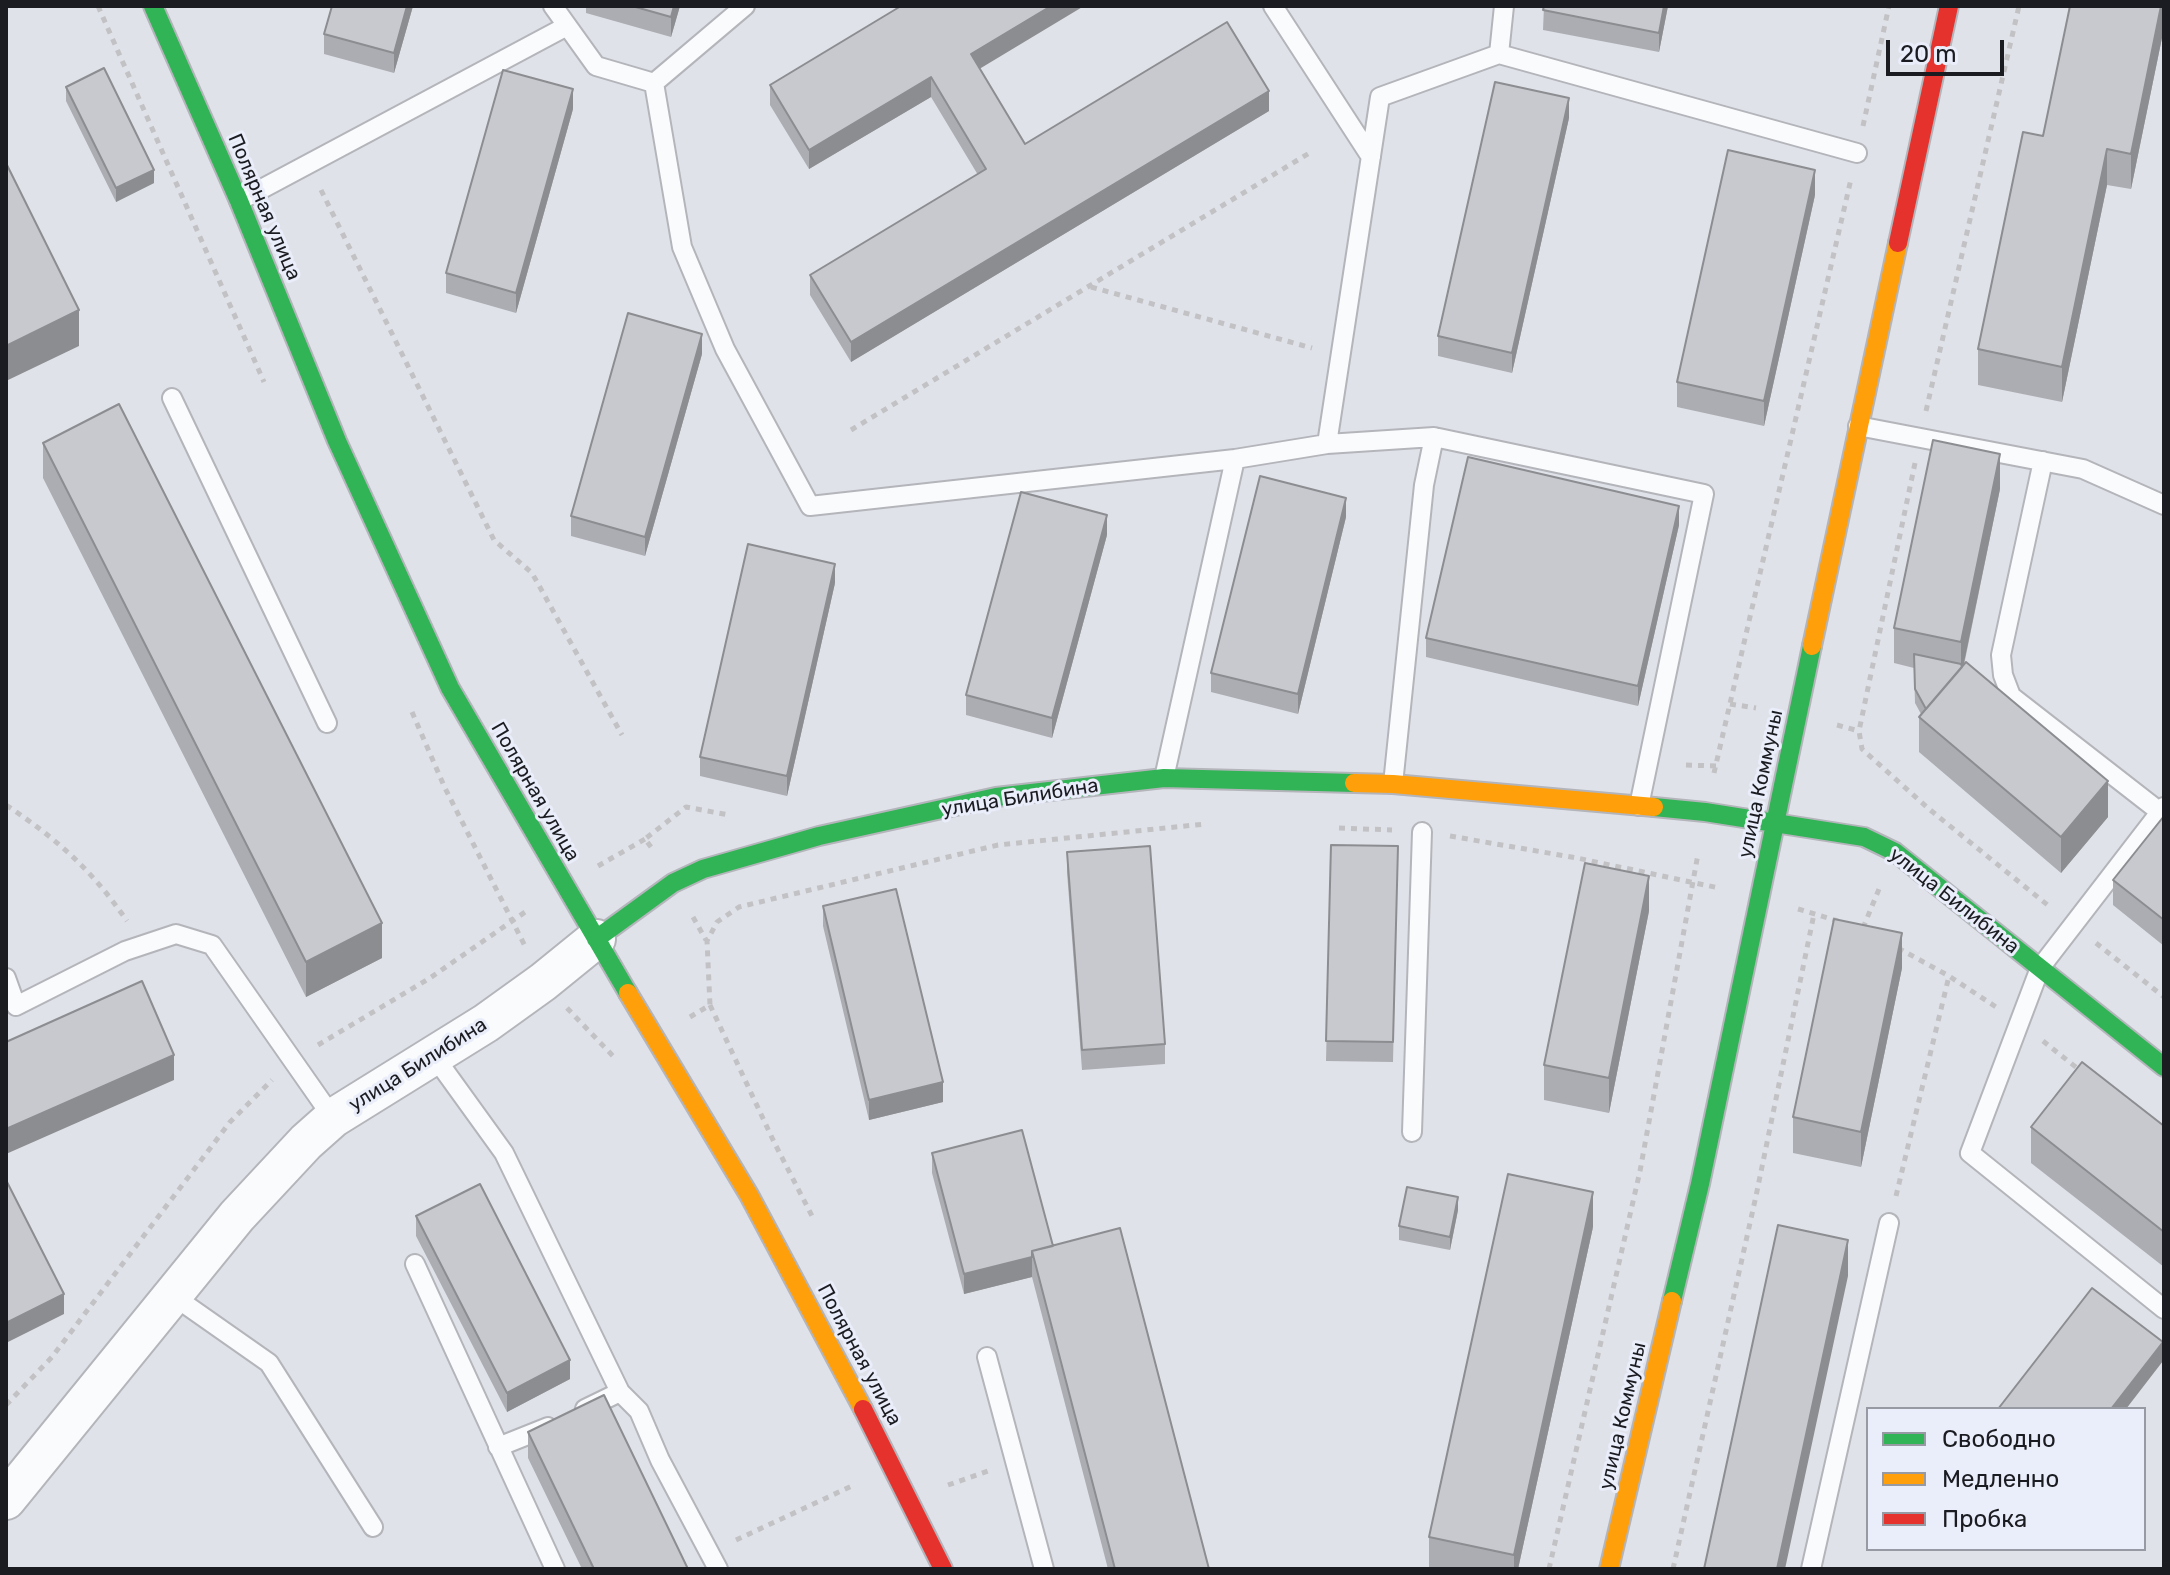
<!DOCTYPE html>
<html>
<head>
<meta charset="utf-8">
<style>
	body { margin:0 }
	#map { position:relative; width:2170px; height:1575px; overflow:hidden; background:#e0e2ea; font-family:Rubik,sans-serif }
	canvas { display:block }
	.frame { position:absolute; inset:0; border:8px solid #1b1c21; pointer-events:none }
	.legend { position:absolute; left:1866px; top:1407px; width:280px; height:144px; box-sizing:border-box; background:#eaedfa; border:2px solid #9799a3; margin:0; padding:10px 14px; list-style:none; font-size:24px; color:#1b1c21 }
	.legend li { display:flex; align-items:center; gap:16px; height:40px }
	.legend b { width:40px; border:2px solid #9799a3 }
	.scale { position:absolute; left:1886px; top:40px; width:118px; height:36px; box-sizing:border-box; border:4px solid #1b1c21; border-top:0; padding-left:10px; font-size:24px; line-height:28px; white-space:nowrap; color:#1b1c21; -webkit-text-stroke:6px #eaedfa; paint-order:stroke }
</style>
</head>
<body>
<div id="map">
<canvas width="2170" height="1575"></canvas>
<div class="frame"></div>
<ul class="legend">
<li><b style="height:10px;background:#30b455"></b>Свободно</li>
<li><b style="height:10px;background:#ff9f0a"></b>Медленно</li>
<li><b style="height:10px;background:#e5322d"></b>Пробка</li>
</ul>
<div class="scale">20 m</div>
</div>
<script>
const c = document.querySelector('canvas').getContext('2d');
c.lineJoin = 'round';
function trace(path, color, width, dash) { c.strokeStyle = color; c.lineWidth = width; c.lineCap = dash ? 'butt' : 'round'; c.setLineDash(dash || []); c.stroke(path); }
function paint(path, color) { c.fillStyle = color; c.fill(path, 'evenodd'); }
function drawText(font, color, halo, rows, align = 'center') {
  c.font = font + ' Rubik,sans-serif'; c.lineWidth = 6; c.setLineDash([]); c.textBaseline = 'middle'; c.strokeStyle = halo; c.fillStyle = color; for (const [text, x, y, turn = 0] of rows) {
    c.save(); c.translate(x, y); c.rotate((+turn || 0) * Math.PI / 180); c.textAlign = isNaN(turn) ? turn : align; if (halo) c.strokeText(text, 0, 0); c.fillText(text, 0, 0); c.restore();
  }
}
const lane = new Path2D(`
	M553,6L596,66L654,83L682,247L725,349L810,506L1235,459L1327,444L1434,437
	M1273,6L1371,157
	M1499,54L1504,6
	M654,83L745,6
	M239,201L567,26
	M172,398L327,723
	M1858,426L2083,469L2164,505
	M1327,444L1380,97L1499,54L1857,153
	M2043,461L2001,655L2003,675L2011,696L2164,815
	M1164,778L1235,459
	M1393,784L1424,485L1434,437L1704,494L1639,806
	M2164,807L2040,968L1970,1153L2164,1309
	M6,978L16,1006L125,951L176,934L212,945L333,1118
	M434,1056L504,1153L620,1392
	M1412,1132L1422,832
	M415,1264L555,1569
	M172,1295L269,1363L373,1527
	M987,1357L1044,1569
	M585,1409L620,1392L639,1411L660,1460L718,1569
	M498,1447L548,1427
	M1811,1569L1889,1223`);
const street = new Path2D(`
	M6,1500L237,1216L306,1142L333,1118L486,1023L543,982L596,939`);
const fast = new Path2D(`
	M153,6L239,201L337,441L450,688L628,993
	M1654,807L1705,812L1864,837L1895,852L2164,1067
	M596,939L673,883L703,869L819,836L996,797L1164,778L1354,783
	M1672,1301L1700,1184L1812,646`);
const slow = new Path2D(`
	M1812,646L1898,243
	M1354,783L1393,784L1654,807
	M628,993L749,1195L863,1409
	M1609,1569L1672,1301`);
const jam = new Path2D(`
	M1898,243L1949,6
	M863,1409L943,1569`);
trace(lane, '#b4b5bb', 22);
trace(street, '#b4b5bb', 42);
trace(fast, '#b4b5bb', 22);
trace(slow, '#b4b5bb', 22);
trace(jam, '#b4b5bb', 22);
trace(new Path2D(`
	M98,6L264,382
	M1863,126L1889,6
	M321,190L494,540L532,573L622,735
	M1091,287L1312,348
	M1926,411L2019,6
	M851,430L1311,152
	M1915,463L1859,731L1862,749L1929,809L2050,907
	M1730,704L1756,708
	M412,712L444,786L526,948
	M1837,725L1859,731
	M1686,765L1716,766
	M1714,773L1851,179
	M6,805C57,839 92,870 127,921
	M1339,828L1392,830
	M1450,836L1577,858L1719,888
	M651,847L645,839L686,807L729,815
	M598,866L645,839
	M1798,909L1838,921
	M693,917L706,940
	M1863,928L1879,889
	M2096,943L2164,997
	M1898,948L1949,976L1996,1007
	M710,1005L774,1142L812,1216
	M567,1008L613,1056
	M690,1017L710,1005L707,941L717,922L739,907L998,845L1205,824
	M2043,1041L2082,1072
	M318,1045L430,978L528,910
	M1896,1196L1949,976
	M6,1405L52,1357L230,1122L272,1080
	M948,1485L988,1471
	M736,1540L854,1485
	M1549,1569L1640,1171L1698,854
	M1673,1569L1756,1196L1814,914`), '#c2c2c5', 5, [6, 6]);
trace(lane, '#fafbfc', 18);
trace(street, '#fafbfc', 38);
trace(fast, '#30b455', 18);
trace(slow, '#ff9f0a', 18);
trace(jam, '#e5322d', 18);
paint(new Path2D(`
	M413,6L394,73L324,54V34Z
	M586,6H680L671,37L586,13Z
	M1544,6H1668L1659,52L1543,30Z
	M2164,6V28L2131,189L2107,185L2062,402L1978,385V349L2043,136Z
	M980,68L1025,144L1269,111L851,362L810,295V275L978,175L931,97L809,169L770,105V85Z
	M66,87L154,183L116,202L66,101Z
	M573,109L516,313L446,293V273Z
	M1569,118L1512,373L1438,356V336Z
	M1815,195L1764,426L1677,407V382Z
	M702,354L645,556L571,536V516Z
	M43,443L382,958L306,997L43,478Z
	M2000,489L1964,665L2108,817L2061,873L1919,752V717L1921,714L1915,703L1914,668L1894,663V628Z
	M1346,517L1298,714L1211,692V673Z
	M1679,525L1638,706L1426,657V638Z
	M1107,535L1052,738L966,715V695Z
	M835,583L787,796L700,776V757Z
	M2164,816V946L2113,905V880Z
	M1331,845L1398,846L1393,1062L1326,1061Z
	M1067,852L1165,1044V1064L1082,1070L1067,872Z
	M823,906L943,1102L869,1120L823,926Z
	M1649,911L1609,1113L1544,1100V1065Z
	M1902,968L1861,1167L1793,1153V1117Z
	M2164,1126V1267L2031,1163V1127Z
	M932,1153L1053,1246L1209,1569H1108L1032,1277L964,1294L932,1173Z
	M1458,1210L1450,1250L1399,1240V1226Z
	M416,1216L570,1379L507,1412L416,1236Z
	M1593,1227L1518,1569H1429V1537Z
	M528,1432L688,1569H582L528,1458Z`), '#acadb2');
paint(new Path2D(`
	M407,6H413L394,73V53Z
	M674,6H680L671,37V17Z
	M1051,6H1084L971,74V54Z
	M1664,6H1668L1659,52V33Z
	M2161,6H2164V28L2131,189V154Z
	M931,77V97L809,169V150Z
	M573,89V109L516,313V293Z
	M1269,91V111L851,362V342Z
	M1569,98V118L1512,373V353Z
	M2107,149V185L2062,402V367Z
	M154,170V183L116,202V188Z
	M1815,170V195L1764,426V401Z
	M79,310V346L6,381V346Z
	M702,334V354L645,556V537Z
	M2000,454V489L1961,677V642Z
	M1346,498V517L1298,714V694Z
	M1679,506V525L1638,706V686Z
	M1107,515V535L1052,738V718Z
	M835,564V583L787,796V776Z
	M2108,781V817L2061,873V837Z
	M1649,876V911L1609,1113V1078Z
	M382,923V958L306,997V962Z
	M1902,933V968L1861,1167V1132Z
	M174,1055V1080L6,1154V1129Z
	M943,1082V1102L869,1120V1100Z
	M1593,1192V1227L1518,1569H1514V1555Z
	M1458,1197V1210L1450,1250V1237Z
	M1848,1240V1276L1785,1569H1777Z
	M1032,1257V1277L964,1294V1274Z
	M64,1294V1314L6,1343V1323Z
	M2163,1342V1361L2126,1409H2111Z
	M570,1360V1379L507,1412V1393Z`), '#8c8d91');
const building = new Path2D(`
	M332,6H407L394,53L324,34Z
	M632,6H674L671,17Z
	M901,6H1051L971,54L1025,144L1227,22L1269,91L851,342L810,275L986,169L931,77L809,150L770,85Z
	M1544,6H1664L1659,33L1543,10Z
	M2070,6H2161L2131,154L2107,149L2062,367L1978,349L2023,132L2043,136Z
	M104,68L154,170L116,188L66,87Z
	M503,70L573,89L516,293L446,273Z
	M1495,82L1569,98L1512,353L1438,336Z
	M1728,150L1815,170L1764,401L1677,382Z
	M6,163L79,310L6,346Z
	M628,313L702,334L645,537L571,516Z
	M119,404L382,923L306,962L43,443Z
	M1933,440L2000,454L1961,642L1894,628Z
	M1468,457L1679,506L1638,686L1426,638Z
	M1260,476L1346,498L1298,694L1211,673Z
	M1021,492L1107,515L1052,718L966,695Z
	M748,544L835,564L787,776L700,757Z
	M1914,654L1961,664L1962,667L1926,709L1915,689Z
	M1966,662L2108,781L2061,837L1919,717Z
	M2164,816V920L2113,880Z
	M1331,845L1398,846L1393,1042L1326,1041Z
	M1150,846L1165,1044L1082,1050L1067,852Z
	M1585,863L1649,876L1609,1078L1544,1065Z
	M896,889L943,1082L869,1100L823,906Z
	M1834,919L1902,933L1861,1132L1793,1117Z
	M142,981L174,1055L6,1129V1042Z
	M2082,1062L2164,1126V1232L2031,1127Z
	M1022,1130L1053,1246L1032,1251V1257L964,1274L932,1153Z
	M1508,1174L1593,1192L1514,1555L1429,1537Z
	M6,1180L64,1294L6,1323Z
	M480,1184L570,1360L507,1393L416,1216Z
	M1407,1187L1458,1197L1450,1237L1399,1226Z
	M1778,1225L1848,1240L1777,1569H1704Z
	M1120,1228L1209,1569H1115L1032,1251Z
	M2092,1288L2163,1342L2111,1409H1998Z
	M604,1395L688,1569H594L528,1432Z`);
paint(building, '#c8c9cf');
trace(building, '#8c8d91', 2);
drawText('20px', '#1b1c21', '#eaedfa', [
	["Полярная улица",264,207,67],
	["улица Коммуны",1761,784,-78],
	["Полярная улица",535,792,60],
	["улица Билибина",1020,798,-9],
	["улица Билибина",1954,901,38],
	["улица Билибина",418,1065,-32],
	["Полярная улица",859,1355,62],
	["улица Коммуны",1623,1416,-77]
]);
</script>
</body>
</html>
